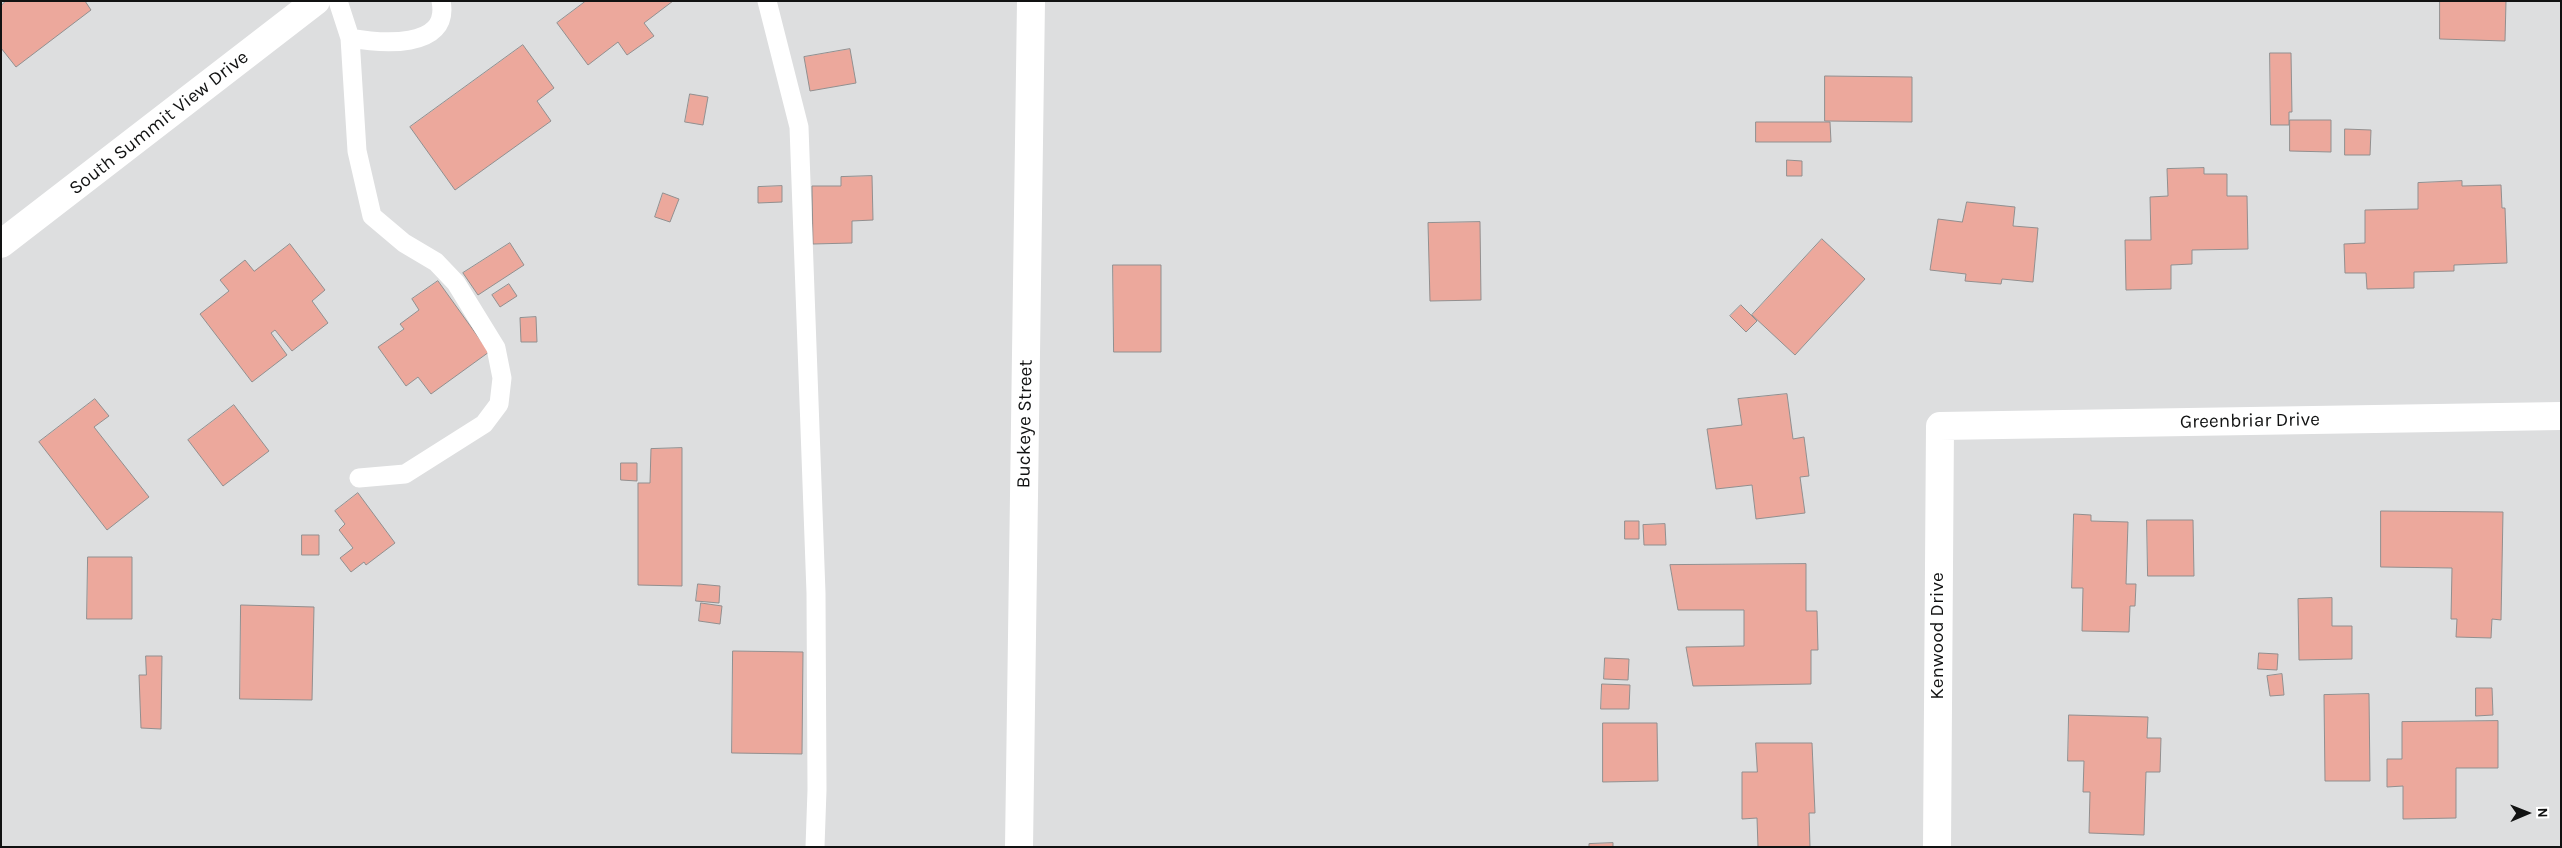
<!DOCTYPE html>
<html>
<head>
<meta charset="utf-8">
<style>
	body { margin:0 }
	#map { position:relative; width:2562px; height:848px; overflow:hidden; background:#dddedf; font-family:Karla,sans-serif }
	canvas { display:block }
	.frame { position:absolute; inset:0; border:2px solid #111212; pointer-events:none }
	.north { position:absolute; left:2502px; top:788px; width:50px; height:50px; -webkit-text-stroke:4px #fff; paint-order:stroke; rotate:89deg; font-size:14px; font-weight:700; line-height:20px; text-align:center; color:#111212 }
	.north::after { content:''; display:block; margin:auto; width:18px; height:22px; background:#111212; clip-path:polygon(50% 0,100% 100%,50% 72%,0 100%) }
</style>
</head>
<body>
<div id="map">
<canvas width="2562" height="848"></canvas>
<div class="frame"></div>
<div class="north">N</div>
</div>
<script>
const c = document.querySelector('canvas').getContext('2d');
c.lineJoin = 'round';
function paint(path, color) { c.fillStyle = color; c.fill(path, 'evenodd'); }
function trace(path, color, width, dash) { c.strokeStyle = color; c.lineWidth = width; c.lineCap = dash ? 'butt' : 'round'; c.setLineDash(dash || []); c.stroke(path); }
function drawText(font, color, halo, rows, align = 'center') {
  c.font = font + ' Karla,sans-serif'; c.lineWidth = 4; c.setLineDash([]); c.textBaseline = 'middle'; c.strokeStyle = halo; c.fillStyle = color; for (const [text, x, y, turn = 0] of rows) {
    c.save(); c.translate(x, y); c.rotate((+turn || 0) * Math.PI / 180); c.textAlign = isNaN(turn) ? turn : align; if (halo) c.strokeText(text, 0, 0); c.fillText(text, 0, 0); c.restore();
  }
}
const building = new Path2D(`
	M6,1H85L91,10L16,67L1,48V6Z
	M586,1H673L644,23L654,36L627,55L618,42L588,65L557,23Z
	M2440,1H2506L2505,41L2440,39Z
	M523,45L554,88L537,101L551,121L455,190L410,127Z
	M850,49L856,83L810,91L804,57Z
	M2270,53H2291L2292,112H2289V125H2271Z
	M1825,76L1912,77V122L1825,121Z
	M690,94L708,97L703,125L685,122Z
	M2290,120H2331V152L2290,151Z
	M1756,122H1830L1831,142H1756Z
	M2345,129L2371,130L2370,155H2345Z
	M1787,160L1802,161V176H1787Z
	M2204,168V174H2227V196H2247L2248,249L2192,250V264L2171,265V289L2126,290L2125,240H2151L2150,197L2168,196L2167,169Z
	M872,176L873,220L852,221V243L813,244L812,186H841V177Z
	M2462,181V186L2501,185L2502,208H2505L2507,263L2454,265V271L2414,272V288L2367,289L2366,273H2345L2344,244L2365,243V210L2418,209V183Z
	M782,186V202L758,203V187Z
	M663,193L679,199L670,222L655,217Z
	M1967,202L2015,207L2013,226L2038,228L2033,282L2002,279L2001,284L1965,281L1966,274L1930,270L1938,219L1962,222Z
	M1480,222L1481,300L1430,301L1428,223Z
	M1822,239L1865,279L1795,355L1752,315Z
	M510,243L524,265L478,295L463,273Z
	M290,244L325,290L312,301L328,323L292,351L275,330L271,333L287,355L252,382L200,314L229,291L220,280L245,260L254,271Z
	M1113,265H1161V352H1114Z
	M438,281L489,352L431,394L418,377L406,386L378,347L404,329L400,324L419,310L412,299Z
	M509,284L517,296L500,307L492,295Z
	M1741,305L1757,321L1746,332L1730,316Z
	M536,317L537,342H521L520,318Z
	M1787,394L1793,439L1804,437L1809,476L1800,477L1805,513L1756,519L1752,485L1716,489L1707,429L1742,425L1738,399Z
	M95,399L109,416L94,427L149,497L107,530L39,442Z
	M234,405L269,451L223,486L188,440Z
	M682,448V586L638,585V483H650L651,449Z
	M621,463H637V481L621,480Z
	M358,493L395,543L366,565L364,562L351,572L340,558L353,548L339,530L345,524L335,511Z
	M2381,511L2503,512L2501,620L2492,619L2491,638L2456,637L2457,619H2451L2452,568L2381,567Z
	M2074,514L2091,515V521L2128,522L2126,584H2136L2135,606H2130L2129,632L2082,631L2083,588H2072Z
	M2147,520H2193L2194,576H2148Z
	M1625,521H1639V539H1625Z
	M1665,524L1666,545H1644L1643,525Z
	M302,535H319V555H302Z
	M88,557H132V619H87Z
	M1806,564V611H1817L1818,650H1811V684L1693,686L1686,647L1744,646V610H1678L1670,565Z
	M698,584L720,586L719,603L696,601Z
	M2332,598V626H2352V659L2299,660L2298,599Z
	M701,603L722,606L720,624L699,621Z
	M241,605L314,607L312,700L240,699Z
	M733,651L803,652L802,754L732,753Z
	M2259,653L2278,654L2277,670L2258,669Z
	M146,656H162L161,729L141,728L139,675H146Z
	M1605,658L1629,659L1628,680L1604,679Z
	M2282,674L2284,695L2270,696L2267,676Z
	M1602,684L1630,685L1629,709H1601Z
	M2476,688H2492L2493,715L2476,716Z
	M2369,694L2370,781H2325L2324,695Z
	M2069,715L2148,717L2147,738H2161L2160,772H2146L2144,835L2089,833L2090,792H2083L2084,761H2068Z
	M2498,721V768H2456V818L2403,819V786L2387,787V759H2402V722Z
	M1603,723H1657L1658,781L1603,782Z
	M1756,743H1812L1815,813H1809L1810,847H1758L1757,818L1742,819V772H1757Z
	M1613,843V847H1589V844Z`);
paint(building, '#eca89c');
trace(building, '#918f8f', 1);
trace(new Path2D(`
	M338,1L350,38L357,151L372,216L404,243L436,262L456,283L496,348L502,378L499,404L484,424L405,474L359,478
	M767,1L799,127L816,593L817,790L815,847
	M350,38C378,43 451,51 441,1`), '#fff', 19);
trace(new Path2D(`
	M1019,847L1031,1
	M1937,847L1940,426L2561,416`), '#fff', 28);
trace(new Path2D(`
	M1,244L316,1`), '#fff', 28);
drawText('19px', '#111212', '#fff', [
	["South Summit View Drive",159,123,-38],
	["Greenbriar Drive",2250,421,-1],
	["Buckeye Street",1025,424,-89],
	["Kenwood Drive",1938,636,-90]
]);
</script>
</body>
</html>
